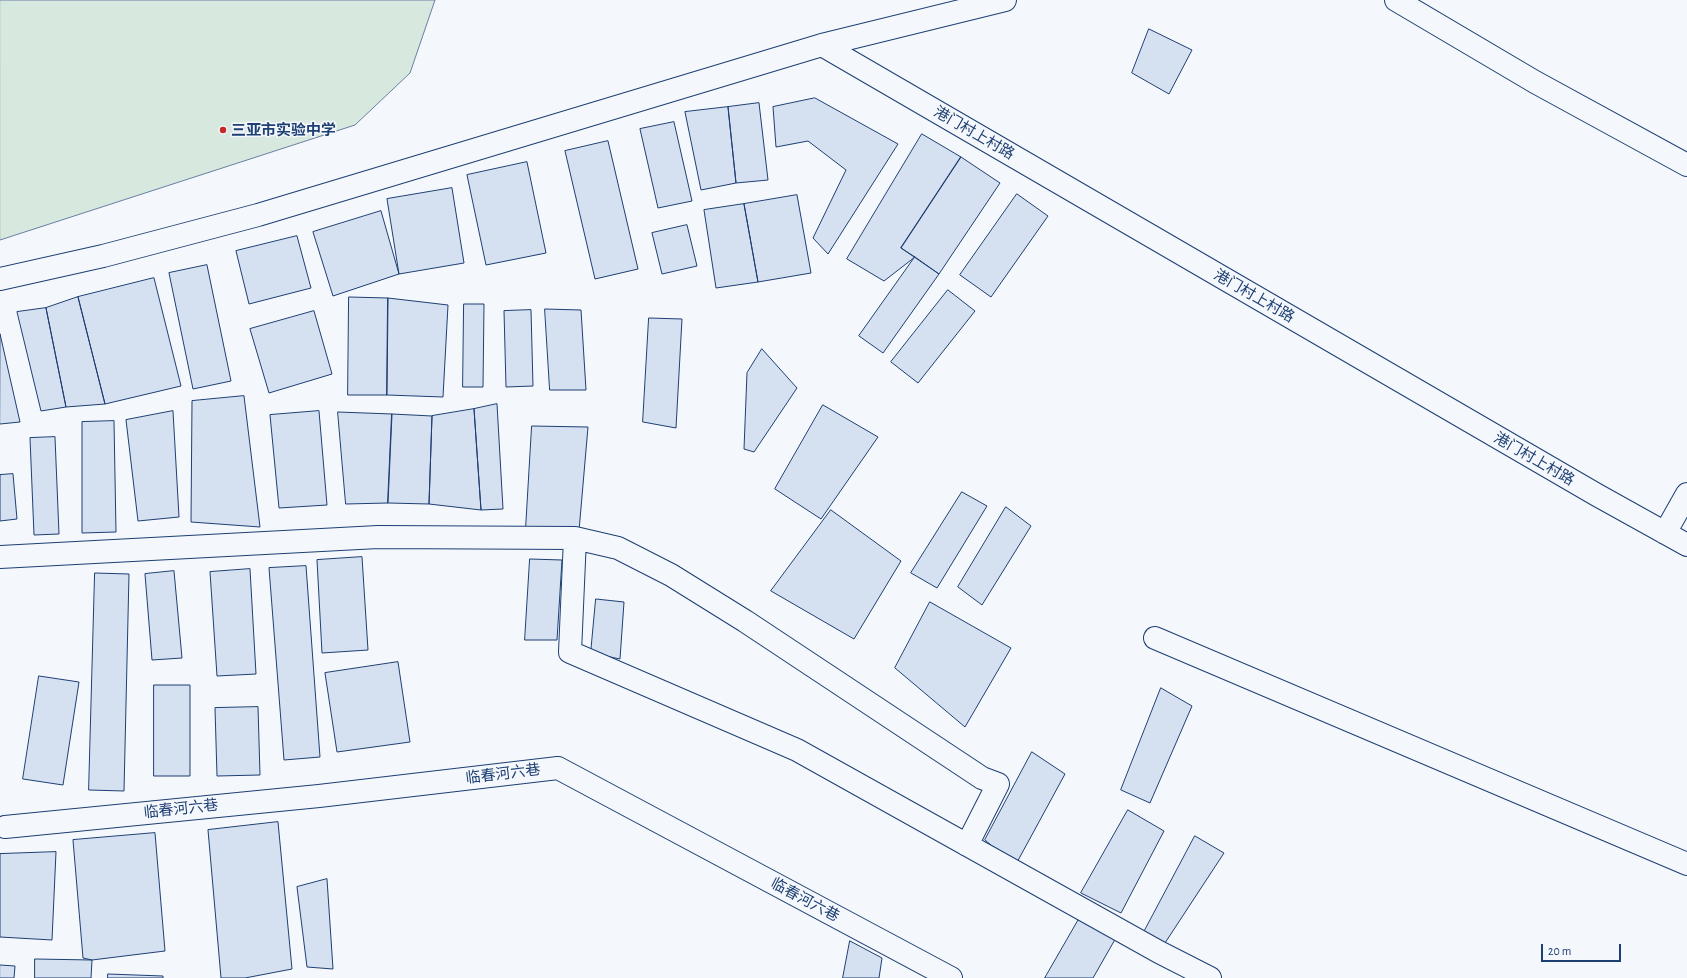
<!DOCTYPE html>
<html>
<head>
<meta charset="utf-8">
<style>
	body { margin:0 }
	#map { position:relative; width:1687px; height:978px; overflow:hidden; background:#f4f7fb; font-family:"Alegreya Sans",sans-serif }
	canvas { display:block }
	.scale { position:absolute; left:1541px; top:944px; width:80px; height:18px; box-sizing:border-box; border:2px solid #1d3f73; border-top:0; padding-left:5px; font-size:12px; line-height:14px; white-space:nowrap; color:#1d3f73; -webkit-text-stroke:3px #f4f7fb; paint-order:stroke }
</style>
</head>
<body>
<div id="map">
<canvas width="1687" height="978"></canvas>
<div class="scale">20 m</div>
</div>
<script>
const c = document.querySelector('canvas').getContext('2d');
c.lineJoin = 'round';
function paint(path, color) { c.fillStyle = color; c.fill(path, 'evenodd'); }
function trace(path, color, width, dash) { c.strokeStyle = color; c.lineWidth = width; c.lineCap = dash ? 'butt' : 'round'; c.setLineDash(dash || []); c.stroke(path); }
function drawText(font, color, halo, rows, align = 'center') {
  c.font = font + ' "Alegreya Sans","Noto Sans SC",sans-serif'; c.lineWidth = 3; c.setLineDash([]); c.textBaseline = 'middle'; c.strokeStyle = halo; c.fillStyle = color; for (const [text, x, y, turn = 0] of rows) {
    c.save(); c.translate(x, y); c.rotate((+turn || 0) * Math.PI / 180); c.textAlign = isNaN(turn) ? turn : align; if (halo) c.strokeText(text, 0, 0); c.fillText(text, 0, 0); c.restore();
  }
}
const green = new Path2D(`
	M0,0H435L410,73L355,125L0,240Z`);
paint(green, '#d7e8df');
trace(green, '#687fa3', 1);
const building = new Path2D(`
	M1149,29L1192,50L1169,94L1132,73Z
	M815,98L898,144L828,254L813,238L846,170L808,141L776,147L773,107Z
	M759,103L768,180L736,183L728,107Z
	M728,107L736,183L701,190L685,112Z
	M674,122L692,201L658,208L640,129Z
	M922,134L961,157L901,248L915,257L884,281L847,259Z
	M608,141L638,269L595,279L565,151Z
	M961,157L1000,183L939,274L901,248Z
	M527,162L546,253L486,265L467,175Z
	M452,188L464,263L399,274L387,199Z
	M1017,194L1048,216L991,297L960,275Z
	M797,195L811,273L758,282L744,204Z
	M744,204L758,282L716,288L704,210Z
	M381,211L399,274L333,296L313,232Z
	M687,225L697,266L662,274L652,233Z
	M297,236L311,288L249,304L236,251Z
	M915,257L939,274L883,353L859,336Z
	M207,265L231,381L193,389L169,273Z
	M154,278L181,386L105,404L78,297Z
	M948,290L975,311L918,383L891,362Z
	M78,297L105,404L66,407L46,308Z
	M349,297L388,298L387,395H348Z
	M388,298L448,305L443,397L387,395Z
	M464,304H484L483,387H463Z
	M46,308L66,407L41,411L17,312Z
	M545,309L581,310L586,390H550Z
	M531,310L533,386L506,387L504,311Z
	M314,311L332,374L269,393L250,329Z
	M649,318L682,319L676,428L643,422Z
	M0,334L20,422L0,424Z
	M762,349L797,388L754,452L744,449L747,373Z
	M244,396L260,527L191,522L192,401Z
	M497,404L503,509L481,510L474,409Z
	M823,405L878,437L821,519L775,489Z
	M474,409L481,510L429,504L432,416Z
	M173,411L179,517L138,521L126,420Z
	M319,411L327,505L279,508L270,415Z
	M338,412L392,414L388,503L346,504Z
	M392,414L432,416L429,504L388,503Z
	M114,421L116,532L82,533V422Z
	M532,426L588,427L579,531L526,528Z
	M55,437L59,534L34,535L30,438Z
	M13,474L17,519L0,521V475Z
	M962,492L987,506L937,588L911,573Z
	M1006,507L1031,526L982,605L958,587Z
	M831,510L901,561L854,639L771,591Z
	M362,557L368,650L322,653L317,560Z
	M530,559L562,560L557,640H525Z
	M306,566L320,757L284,760L269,568Z
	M250,569L256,674L217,676L210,572Z
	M174,571L182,658L152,660L145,574Z
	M95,573L129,574L124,791L89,790Z
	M596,599L624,602L620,659L591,653Z
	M930,602L1011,648L965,727L895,668Z
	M398,662L410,742L337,752L325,673Z
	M39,676L79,682L63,785L23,779Z
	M154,685H190V776H154Z
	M1161,688L1192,706L1150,803L1121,790Z
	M258,707L260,775L217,776L215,708Z
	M1032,752L1065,774L1015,866L985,840Z
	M1128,810L1164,831L1121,913L1081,893Z
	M278,822L292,969L245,978H221L208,830Z
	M155,833L165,951L92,960L83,958L73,840Z
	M1195,836L1224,853L1163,946L1144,932Z
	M56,852L52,940L0,937V854Z
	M327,879L333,969L307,967L297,887Z
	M1079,919L1117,936L1093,978H1045Z
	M850,941L882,958L879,978H843Z
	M35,959L92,960L91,978H35Z
	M0,965L15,966L14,978H0Z
	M108,974L163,976V978H108Z`);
paint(building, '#d5e0f0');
trace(building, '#1d3f73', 1);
const minor = new Path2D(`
	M1396,0L1535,82L1687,165
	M822,45L1597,495L1687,545
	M0,279L103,256L258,215L822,45L1005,0
	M1665,533L1687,494
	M575,538L618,548L671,575L745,621L982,778L998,784L967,845
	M0,557L378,537L575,538L570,652L797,750L1159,952L1210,978
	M1155,638L1687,864
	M5,827L319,796L558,768L951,978`);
trace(minor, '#1d3f73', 24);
trace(minor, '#f4f7fb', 22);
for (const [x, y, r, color] of [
	[223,130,4,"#c62828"]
]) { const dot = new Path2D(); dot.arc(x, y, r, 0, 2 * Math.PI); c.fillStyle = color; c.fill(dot); trace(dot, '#f4f7fb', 1.5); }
drawText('bold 15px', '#1d3f73', '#f4f7fb', [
	["三亚市实验中学",231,130]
], 'left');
drawText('15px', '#1d3f73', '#f4f7fb', [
	["港门村上村路",974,133,30],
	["港门村上村路",1254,296,30],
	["港门村上村路",1534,459,30],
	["临春河六巷",503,774,-7],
	["临春河六巷",181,809,-6],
	["临春河六巷",805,900,28]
]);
</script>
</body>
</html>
